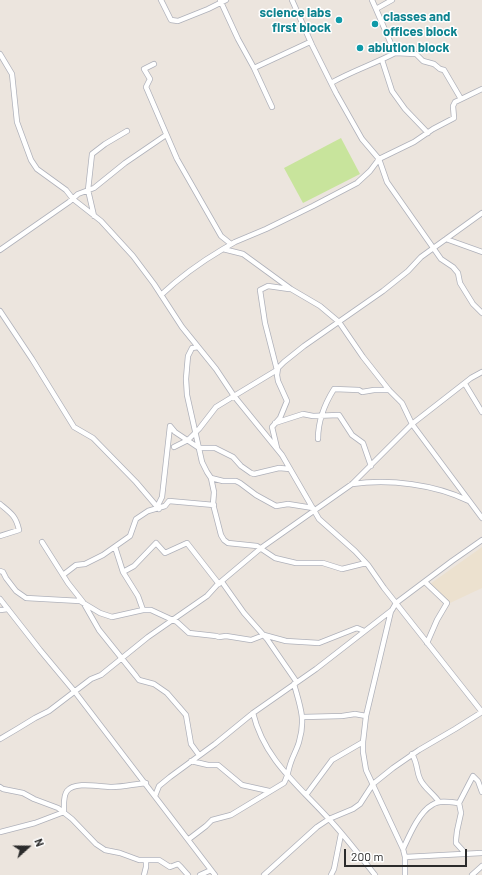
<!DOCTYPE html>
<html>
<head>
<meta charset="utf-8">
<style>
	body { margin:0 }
	#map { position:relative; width:482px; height:875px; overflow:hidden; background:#ece5de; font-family:Barlow,sans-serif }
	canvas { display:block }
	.north { position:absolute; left:8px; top:827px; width:40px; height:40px; -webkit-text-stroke:3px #fff; paint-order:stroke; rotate:69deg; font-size:11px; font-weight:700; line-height:16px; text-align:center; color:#2b2b2b }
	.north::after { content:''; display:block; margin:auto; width:14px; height:18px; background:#2b2b2b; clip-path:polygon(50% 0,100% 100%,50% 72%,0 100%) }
	.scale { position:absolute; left:344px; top:849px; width:123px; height:18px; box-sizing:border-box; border:2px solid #2b2b2b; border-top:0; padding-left:5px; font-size:12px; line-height:14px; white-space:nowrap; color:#2b2b2b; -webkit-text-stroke:3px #fff; paint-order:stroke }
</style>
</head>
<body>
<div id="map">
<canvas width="482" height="875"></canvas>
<div class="north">N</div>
<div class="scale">200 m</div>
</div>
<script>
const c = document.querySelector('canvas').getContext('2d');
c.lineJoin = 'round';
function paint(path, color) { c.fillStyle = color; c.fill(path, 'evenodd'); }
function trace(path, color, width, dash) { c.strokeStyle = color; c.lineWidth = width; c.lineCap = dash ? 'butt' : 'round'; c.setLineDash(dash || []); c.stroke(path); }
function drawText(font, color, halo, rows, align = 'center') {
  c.font = font + ' Barlow,sans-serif'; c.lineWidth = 3; c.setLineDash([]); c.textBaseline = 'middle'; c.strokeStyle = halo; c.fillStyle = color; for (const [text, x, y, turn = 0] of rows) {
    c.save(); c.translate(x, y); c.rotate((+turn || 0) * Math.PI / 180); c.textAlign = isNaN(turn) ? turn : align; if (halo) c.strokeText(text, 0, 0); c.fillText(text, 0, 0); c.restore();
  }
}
paint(new Path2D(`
	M482,547V588L450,603L430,584Z`), '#ece1cf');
paint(new Path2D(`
	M341,138L360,174L303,203L284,168Z`), '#c8e49c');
const street = new Path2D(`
	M161,0L171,20L178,21L208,9L226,0
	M220,0L238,39L254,68L310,42
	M292,0L312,45L336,93L362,139L379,159L387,182L441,259L453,267L458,273L460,283L473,304L482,313
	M372,0L376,9L392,0
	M376,9L395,53L416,54L423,61L434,64L440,69L444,70L461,99
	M0,54L12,74L17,122L31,160L37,169L66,190L73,199L101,221L133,256L154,284L182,327L216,369L234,396L282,455L319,519L355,551L368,565L384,588L482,712
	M382,60L392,91L405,109L428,133
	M154,64L144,69L150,79L146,87L177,159L221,236L231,244
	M254,68L272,107
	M331,83C352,71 374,64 395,53
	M94,216L88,190L92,154L105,144L127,131
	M446,239L482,252
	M223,249L235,242L266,229L313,206L357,183L370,171L379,159L414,142L433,129L454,118L453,106L455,102L482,89
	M0,250L69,202L78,194L94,188L125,163L166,135
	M161,295C179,278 201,262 223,249L243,254L291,289L320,306L339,322L363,357L389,390L402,403L412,424L482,518
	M0,311L32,359L74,427L93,438L136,482L159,509
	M198,347L192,348L188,356L187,367L186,379L187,395L202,462L207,472L211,478L214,492L213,504L221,535L224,540L228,543L257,546L275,558L296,563H323L342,569L366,563
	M465,384L482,412
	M234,396L277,370L265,323L260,290L268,286L289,289
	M275,423L303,414L313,416L339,415L352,435L363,443L371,466
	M318,439C318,420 324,405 334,389L359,390L362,392L374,390H389
	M174,447L188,440L199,429L216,407L234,396
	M277,448L272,427L280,418L287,401L278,381L277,375L278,368L284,362L304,346L383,291L408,271L421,257L482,213
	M211,478L223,481H236L240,483L256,495L276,506L288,504L313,508
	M352,484C390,479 434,484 469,501
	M0,504C11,513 16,516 19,530L0,536
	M157,507L162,497L170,426L175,432L199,448H215L233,457L241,466L251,473L254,474L279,468L290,469
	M42,542L68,583L83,602L99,630L136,676L139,680L154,684L167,693L186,715L191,744L199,755
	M115,547L123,572L138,596L143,610
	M0,571L3,572L6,578L16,591L26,598L80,601L100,613L112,617L143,610H151L177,622L189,633L216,636L219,637L226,636L251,640L264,635L286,641L319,643L357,628L364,631
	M123,572L134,566L156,543L165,553L187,543L219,584
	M63,575L76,565L85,564L103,555L130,536L136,519L148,511L165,506L169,501L214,505
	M222,582L244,613L267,639L296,681
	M425,582L447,603L437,620L427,643
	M0,599L40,650L75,692L215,875
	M0,610L8,609
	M391,611L366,716L363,742V752L366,770L403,849L405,857V875
	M253,713C264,759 298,785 328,818C345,836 360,856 375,875
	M303,717L342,716L355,714L366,716
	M0,739L17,729L35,718L49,711L91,679L101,675L148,637L207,596L217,585L261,548L352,484L412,424L471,378L482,372
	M412,754C418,764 416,770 420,779C424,788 434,794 439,802
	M191,761L208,765H218L242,785L269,791
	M0,787L3,789L23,793L34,799L58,808L72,819L96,844L105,850L120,853L139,860H159L170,867L178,864L180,866L188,875
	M306,795L332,760L363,742
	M155,796L159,786L170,777L215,744L253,713L316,669L392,610L396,603L452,561L482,540
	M0,832L35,823L64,812C64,806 63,796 67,791C75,781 100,787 112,787C123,787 135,784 146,783
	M189,839L206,826L212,820L231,815L284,783C288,776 288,770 291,762C293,756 297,749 299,742C306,719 300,706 294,684
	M403,849C409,836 419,812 432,805C439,800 450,802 459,803
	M465,853L456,843V840L457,831L461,813L459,803L473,776L478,781L482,792
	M405,857L482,853
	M144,875L146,867V860
	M200,875L211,870
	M264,875L317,827L329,819L353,809L360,804L373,784L393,768L419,750L455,729L482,712
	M331,875L334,869L341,834
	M472,875L482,866`);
trace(street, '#afb1ba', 6);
trace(street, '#fff', 4.5);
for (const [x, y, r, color] of [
	[339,20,4,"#0f9aa8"],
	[375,24,4,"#0f9aa8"],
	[360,48,4,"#0f9aa8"]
]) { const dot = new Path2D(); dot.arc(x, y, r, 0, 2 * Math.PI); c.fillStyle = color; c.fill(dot); trace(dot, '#fff', 1.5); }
drawText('bold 13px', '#0d838f', '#fff', [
	["science labs",331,13,"right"],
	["first block",331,28,"right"],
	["classes and",383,17],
	["offices block",383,32],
	["ablution block",368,48]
], 'left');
</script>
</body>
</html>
